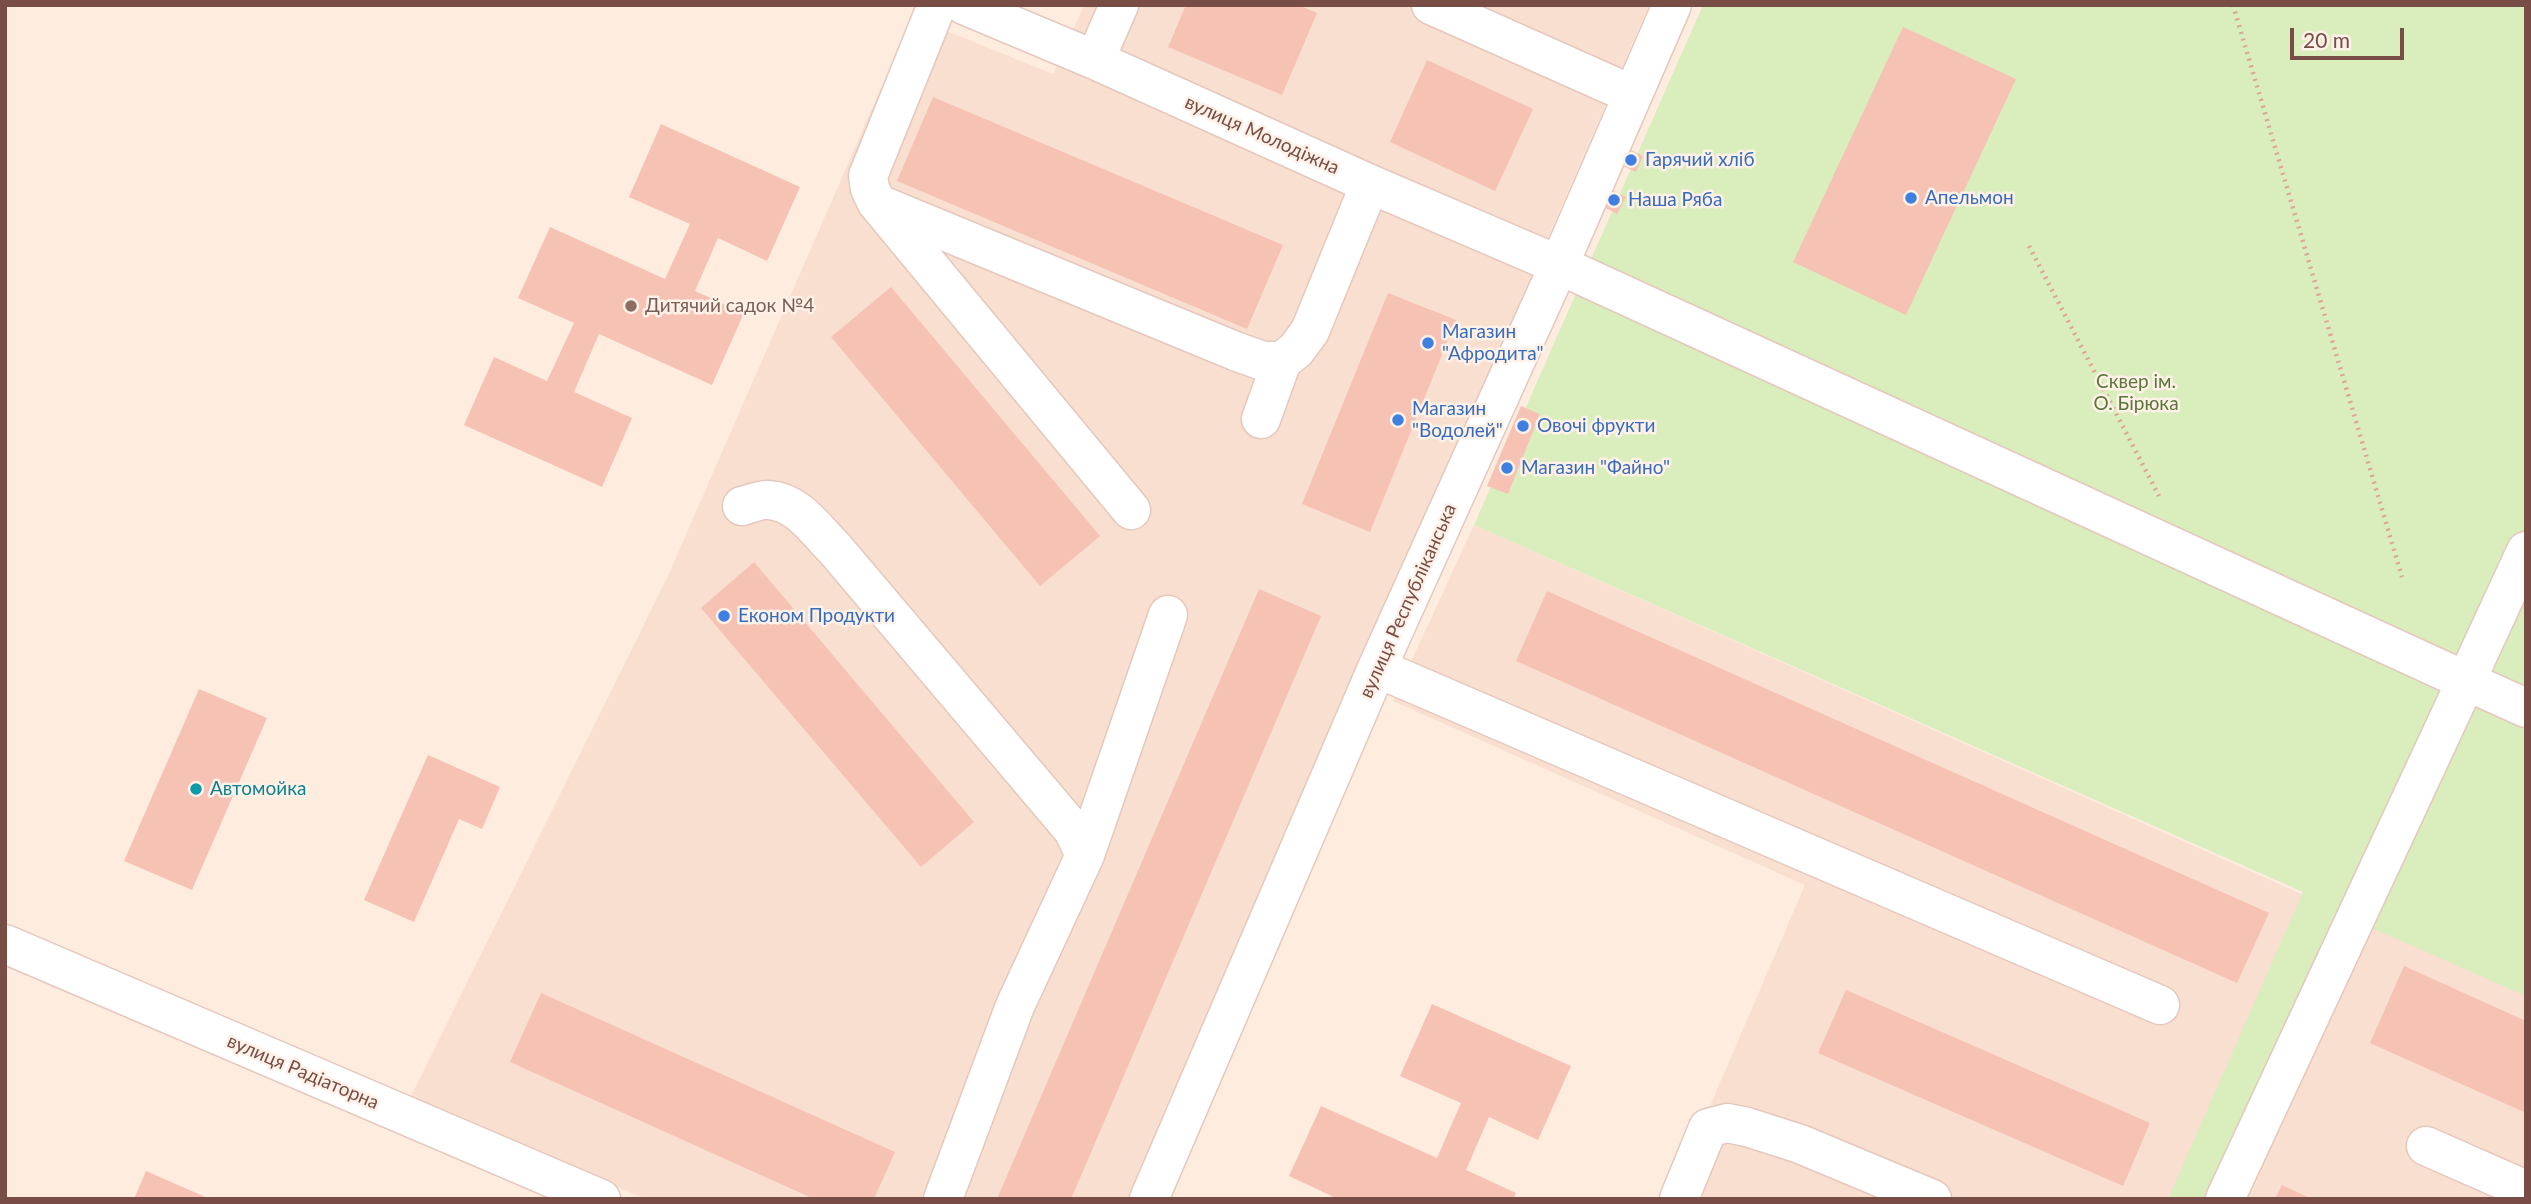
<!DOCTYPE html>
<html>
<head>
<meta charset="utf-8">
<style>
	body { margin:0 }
	#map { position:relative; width:2531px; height:1204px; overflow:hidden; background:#feecdf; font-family:Lato,sans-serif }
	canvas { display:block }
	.frame { position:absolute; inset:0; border:7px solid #774d45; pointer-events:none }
	.scale { position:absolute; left:2290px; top:28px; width:114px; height:32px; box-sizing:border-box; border:4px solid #774d45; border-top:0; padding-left:9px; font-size:21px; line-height:24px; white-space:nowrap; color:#774d45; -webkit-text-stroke:5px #fff1e7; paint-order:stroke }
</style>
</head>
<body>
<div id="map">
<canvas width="2531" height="1204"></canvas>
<div class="frame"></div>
<div class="scale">20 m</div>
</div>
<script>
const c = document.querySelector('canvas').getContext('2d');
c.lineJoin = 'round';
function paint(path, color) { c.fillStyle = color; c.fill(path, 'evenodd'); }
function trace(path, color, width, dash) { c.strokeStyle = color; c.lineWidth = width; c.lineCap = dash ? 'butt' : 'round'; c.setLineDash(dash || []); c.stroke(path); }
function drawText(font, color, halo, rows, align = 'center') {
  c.font = font + ' Lato,sans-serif'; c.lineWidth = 5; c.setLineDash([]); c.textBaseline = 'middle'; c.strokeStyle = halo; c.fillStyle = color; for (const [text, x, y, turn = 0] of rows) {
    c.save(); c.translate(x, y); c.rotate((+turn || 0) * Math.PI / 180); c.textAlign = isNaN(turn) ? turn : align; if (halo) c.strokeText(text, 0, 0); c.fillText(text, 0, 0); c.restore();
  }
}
paint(new Path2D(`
	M1084,5H1649L1130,1199H645L411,1096L668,576L912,17L1053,74Z
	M1474,525L2526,994V1199H1670L1805,885L1393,701Z`), '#f9dfd0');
paint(new Path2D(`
	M1703,5H2526V996L2367,926L2247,1199H2168L2303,892L1474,525Z`), '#d9edbd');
paint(new Path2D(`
	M1186,5H1298L1317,13L1282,95L1168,47Z
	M1903,27L2016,79L1906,315L1793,262Z
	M1427,60L1533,109L1495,191L1390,142Z
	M933,97L1283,245L1247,329L897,181Z
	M661,124L800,187L767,261L718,238L695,291L744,313L712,385L599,334L574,392L632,418L602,487L464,425L494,357L547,381L574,323L518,298L550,227L665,279L690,224L629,197Z
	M1629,149L1643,156L1636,172L1623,166Z
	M1612,190L1626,197L1617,214L1604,207Z
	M891,287L1100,536L1040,586L831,337Z
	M1388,293L1456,320L1370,532L1302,504Z
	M1521,406L1540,414L1508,494L1487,486Z
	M754,562L974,822L921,867L701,608Z
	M1259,589L1321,616L1071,1199H997Z
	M1547,591L2269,913L2237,983L1516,661Z
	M199,689L267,718L192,890L124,861Z
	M428,755L500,787L482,829L459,819L414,922L364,900Z
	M2404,966L2526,1021V1113L2370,1043Z
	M1846,990L2150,1123L2123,1186L1818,1053Z
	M541,993L895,1152L874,1199H814L510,1062Z
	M1432,1004L1571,1066L1538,1140L1489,1117L1466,1170L1516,1193L1513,1199H1338L1289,1176L1321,1106L1437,1158L1461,1103L1400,1076Z
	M146,1171L210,1199H134Z
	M2282,1185L2312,1199H2275Z`), '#f6c2b4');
const minor = new Path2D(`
	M937,5L868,176L870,189L877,203L1131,510
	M964,5L1095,60L1370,184L1559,265L2466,681L2526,551
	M1431,5L1633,95
	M1095,60L1119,5
	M881,205L1235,351L1263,361H1282
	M1261,419L1282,361L1296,350L1310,331L1370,184
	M742,506C750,504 761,499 769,500C798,502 816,530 835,549L1073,830L1085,855L1015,1006L943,1199
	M1377,668L2160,1005
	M1085,855L1168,615
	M5,944L601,1199
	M2426,1146L2526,1190
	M1149,1199L1377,668L1559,265L1672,5
	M1679,1199L1708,1128L1727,1123L1747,1127L1800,1144L1932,1199
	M2225,1199L2466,681L2526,708`);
trace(minor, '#e5c8bd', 41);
trace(new Path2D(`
	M2233,5L2402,577
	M2029,246L2159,496`), '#dba598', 4.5, [2, 5]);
trace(minor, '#fff', 38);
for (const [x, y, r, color] of [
	[1631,160,7,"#3f7fe0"],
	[1911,198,7,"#3f7fe0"],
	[1614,200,7,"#3f7fe0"],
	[631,306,7,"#8d6e63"],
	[1428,343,7,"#3f7fe0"],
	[1398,420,7,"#3f7fe0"],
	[1523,426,7,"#3f7fe0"],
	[1507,468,7,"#3f7fe0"],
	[724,616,7,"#3f7fe0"],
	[196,789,7,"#0f9aa8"]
]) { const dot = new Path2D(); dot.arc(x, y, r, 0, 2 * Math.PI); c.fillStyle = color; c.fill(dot); trace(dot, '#fff1e7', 2.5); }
drawText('19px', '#774d45', '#fff1e7', [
	["вулиця Молодіжна",1262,135,24],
	["вулиця Республіканська",1408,601,-66],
	["вулиця Радіаторна",303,1072,23]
]);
drawText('19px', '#366cbe', '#fff1e7', [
	["Гарячий хліб",1645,160],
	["Апельмон",1925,198],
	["Наша Ряба",1628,200],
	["Магазин",1442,332],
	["\"Афродита\"",1442,354],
	["Магазин",1412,409],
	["\"Водолей\"",1412,431],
	["Овочі фрукти",1537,426],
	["Магазин \"Файно\"",1521,468],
	["Економ Продукти",738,616]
], 'left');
drawText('19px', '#785e54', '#fff1e7', [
	["Дитячий садок №4",645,306]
], 'left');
drawText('19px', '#587839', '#fff1e7', [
	["Сквер ім.",2136,382],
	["О. Бірюка",2136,404]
]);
drawText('19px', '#0d838f', '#fff1e7', [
	["Автомойка",210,789]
], 'left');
</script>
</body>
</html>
